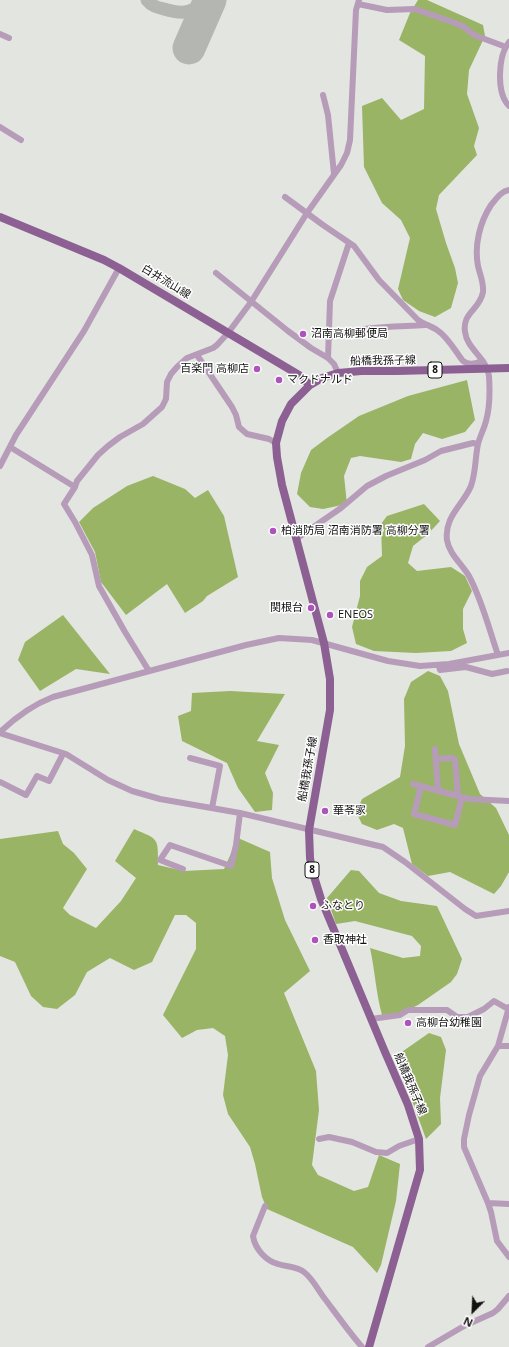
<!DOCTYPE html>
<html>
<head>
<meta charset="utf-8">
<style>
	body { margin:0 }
	#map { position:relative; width:509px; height:1347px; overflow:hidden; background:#e3e5e0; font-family:"Open Sans",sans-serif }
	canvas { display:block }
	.north { position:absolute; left:453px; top:1291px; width:40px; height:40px; -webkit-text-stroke:3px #fff; paint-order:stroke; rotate:204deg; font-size:11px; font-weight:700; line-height:16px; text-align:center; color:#111210 }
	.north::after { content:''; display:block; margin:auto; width:14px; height:18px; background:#111210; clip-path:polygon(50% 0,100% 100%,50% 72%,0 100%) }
</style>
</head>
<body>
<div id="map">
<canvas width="509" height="1347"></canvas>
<div class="north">N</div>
</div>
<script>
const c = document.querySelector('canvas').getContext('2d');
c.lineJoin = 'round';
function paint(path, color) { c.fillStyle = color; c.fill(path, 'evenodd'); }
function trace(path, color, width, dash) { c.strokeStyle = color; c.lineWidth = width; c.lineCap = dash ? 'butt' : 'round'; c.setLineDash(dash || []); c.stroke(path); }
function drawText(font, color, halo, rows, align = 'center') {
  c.font = font + ' "Open Sans","Noto Sans JP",sans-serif'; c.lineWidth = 3; c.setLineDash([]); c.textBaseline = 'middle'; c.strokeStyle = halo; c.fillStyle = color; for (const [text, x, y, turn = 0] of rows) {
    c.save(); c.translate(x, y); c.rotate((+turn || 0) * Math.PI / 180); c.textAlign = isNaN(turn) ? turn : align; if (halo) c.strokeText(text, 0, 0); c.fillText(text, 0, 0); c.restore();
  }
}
paint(new Path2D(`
	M418,0H427L483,25L485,36L469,70L467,94L479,128L474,146L477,155L439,195L436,209L446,243L455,268L458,283L451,308L435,317L419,311L403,300L398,289L410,238L401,220L382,203L364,167L362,106L382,98L401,120L424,109L425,56L399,40L410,13Z
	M467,380L475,420L465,432L442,439L423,433L415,444L411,459L401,462L360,456L351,458L344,476L347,504L323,509L310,507L297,494L301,473L311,450L327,438L359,416L408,396Z
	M153,476L185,489L195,498L208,490L224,516L238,577L207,596L203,601L185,613L167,584L126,615L101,582L95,552L79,522L93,508L127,486Z
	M424,504L440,521L428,534L413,546L408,563L417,571L451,567L465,576L472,591L463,609V629L467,643L451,651L416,653L374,651L356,644L352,627L360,596V581L367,567L382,556L381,524L387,516Z
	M63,615L110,674L76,669L40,691L18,660L25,642Z
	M428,671L440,676L448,691L459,744L480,794L496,808L509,835V872L501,886L494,894L450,872L428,876L412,864L403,828L394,824L377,830L362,824L356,812L362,799L400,777L405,746L404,699L411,682Z
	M230,691L285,694L257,741L279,745L265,773L273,793L272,810L255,812L238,788L227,763L182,741L178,716L191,711L192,693Z
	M134,829C159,840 158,837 158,865L184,871L224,869L238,838L270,852L272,878L285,920L310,971L284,993L316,1071L319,1110L312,1165L318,1175L354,1191L368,1187L379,1155L400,1164L396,1201L381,1265L377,1273L353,1247L267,1209L262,1197L255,1164L250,1147L228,1114L223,1095L228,1055L225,1036L213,1028L197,1030L182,1038L163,1015L196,949V923L186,915H175L152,962L134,970L110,958L87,972L75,995L57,1009L43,1007L31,996L15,962L0,956V839L58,831L63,844L74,853L87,869L63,908L70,915L96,928L121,901L136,878L115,861Z
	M351,870L359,871L379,893L401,901L437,906L462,959L457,974L451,982L418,1005L400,1014L382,1015C376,993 375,971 370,948L403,958L420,956L421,946L412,936L355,921L336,924L327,898Z
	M429,1033L441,1037L446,1050L440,1098L441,1124L426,1139L396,1056Z`), '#99b465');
trace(new Path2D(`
	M147,0C152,6 156,7 164,9C184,15 191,13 208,0`), '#b4b6b1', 13);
trace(new Path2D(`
	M189,48L210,0`), '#b4b6b1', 33);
trace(new Path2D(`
	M358,4L387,10L415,9L458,24L464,27L474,35L506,47
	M0,34L9,38
	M509,42C498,56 496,93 509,106
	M323,95L328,115L334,174
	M0,127L21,140
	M285,197L323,225L354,246L379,280L418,320C424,324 431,326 437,330C448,337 455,351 463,361C470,366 476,363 483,361
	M216,273L288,331L311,348L328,358L334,364L338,373
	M328,338C358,326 394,327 425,325
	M197,355L232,407L236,415L239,427L247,434L269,439L276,443
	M328,358L330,301L349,243
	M10,447L75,487
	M0,466L16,435L84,331L119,268
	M296,539L341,508L367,486L386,476L425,460L441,451L473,443L478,444
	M498,655C489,629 482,600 469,576C462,564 449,554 447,540C444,517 463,505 471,486C476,472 475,458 478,444C480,436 484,429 486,421C490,407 490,391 489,376C487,358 467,349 465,332C462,312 480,310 483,292C484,283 480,275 478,266C474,245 480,222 491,205C497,198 500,192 509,190
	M439,666L440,670L466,667L492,674L507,671
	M149,671L125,632L99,586L92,555L75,522L64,504L75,487L77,481L98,455L108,446L120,437L143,424L162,407L166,399L167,382L171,374L177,367L187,358L213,348L217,345L228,333L251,302L307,213L341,165L347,153L350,140L356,10L359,0
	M0,732C16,717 32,705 53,697L246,645L279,638L312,640L388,661L420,666L449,664L509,653
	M0,733L66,754L108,780L132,791L160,799L240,813L383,847L405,862L465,909L476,916L509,911
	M435,749L438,790
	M190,758L220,766L212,808
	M436,759L452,758L455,760L458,795
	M0,782L26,795L37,776L49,781L63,754
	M413,784L469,799L509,801
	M421,786L414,814L455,825L462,797
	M183,869L160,860L170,845L231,866L236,845L240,813
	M509,1007L498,1046L480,1076L469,1115L464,1139V1147L488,1203L491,1212L497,1241L509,1257
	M371,1019L400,1015L408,1010H447L457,1017H468L484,1009L494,1001L508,1009
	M498,1046H509
	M319,1139L329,1137L352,1142L376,1152L387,1153L399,1146L419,1139
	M488,1203L509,1204
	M265,1206L253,1236C255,1249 266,1261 278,1264C287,1267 297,1266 304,1272C313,1279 318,1290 325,1299C337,1315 349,1332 362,1347
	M428,1347L464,1326L493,1313L498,1309L509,1296`), '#b69cb9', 6);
trace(new Path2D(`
	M0,217L104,260L119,268L299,375L310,385
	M369,1347L420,1170L419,1139L408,1105L385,1052L321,899L312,870L310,858L309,830L330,710V679L324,643L282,485L277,457L276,443L282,421L291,404L310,385L322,378L338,373L361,371H397L509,368`), '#8c6093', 8);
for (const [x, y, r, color] of [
	[303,334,4,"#ae52bc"],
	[257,369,4,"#ae52bc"],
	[279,380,4,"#ae52bc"],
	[273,531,4,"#ae52bc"],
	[311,608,4,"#ae52bc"],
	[330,615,4,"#ae52bc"],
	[325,811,4,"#ae52bc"],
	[313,906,4,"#ae52bc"],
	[315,940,4,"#ae52bc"],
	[408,1023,4,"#ae52bc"]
]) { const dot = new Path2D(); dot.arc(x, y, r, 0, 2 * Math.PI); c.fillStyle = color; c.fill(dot); trace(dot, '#fff', 1.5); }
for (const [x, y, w] of [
	[435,370,14],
	[312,870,14]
]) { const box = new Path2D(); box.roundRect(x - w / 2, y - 8, w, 16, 3); c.fillStyle = '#fff'; c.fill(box); trace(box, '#111210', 1); }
drawText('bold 10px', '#111210', null, [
	["8",435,370],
	["8",312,870]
]);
drawText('11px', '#111210', '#fff', [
	["白井流山線",166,282,31],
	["船橋我孫子線",383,361,-1],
	["船橋我孫子線",308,769,-80],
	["船橋我孫子線",410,1084,67]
]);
drawText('11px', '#111210', '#fff', [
	["沼南高柳郵便局",311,334],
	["百楽門 高柳店",249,369,"right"],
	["マクドナルド",287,380],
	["柏消防局 沼南消防署 高柳分署",281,531],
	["関根台",303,608,"right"],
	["ENEOS",338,615],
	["華苓家",333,811],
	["ふなとり",321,906],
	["香取神社",323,940],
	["高柳台幼稚園",416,1023]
], 'left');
</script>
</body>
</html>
